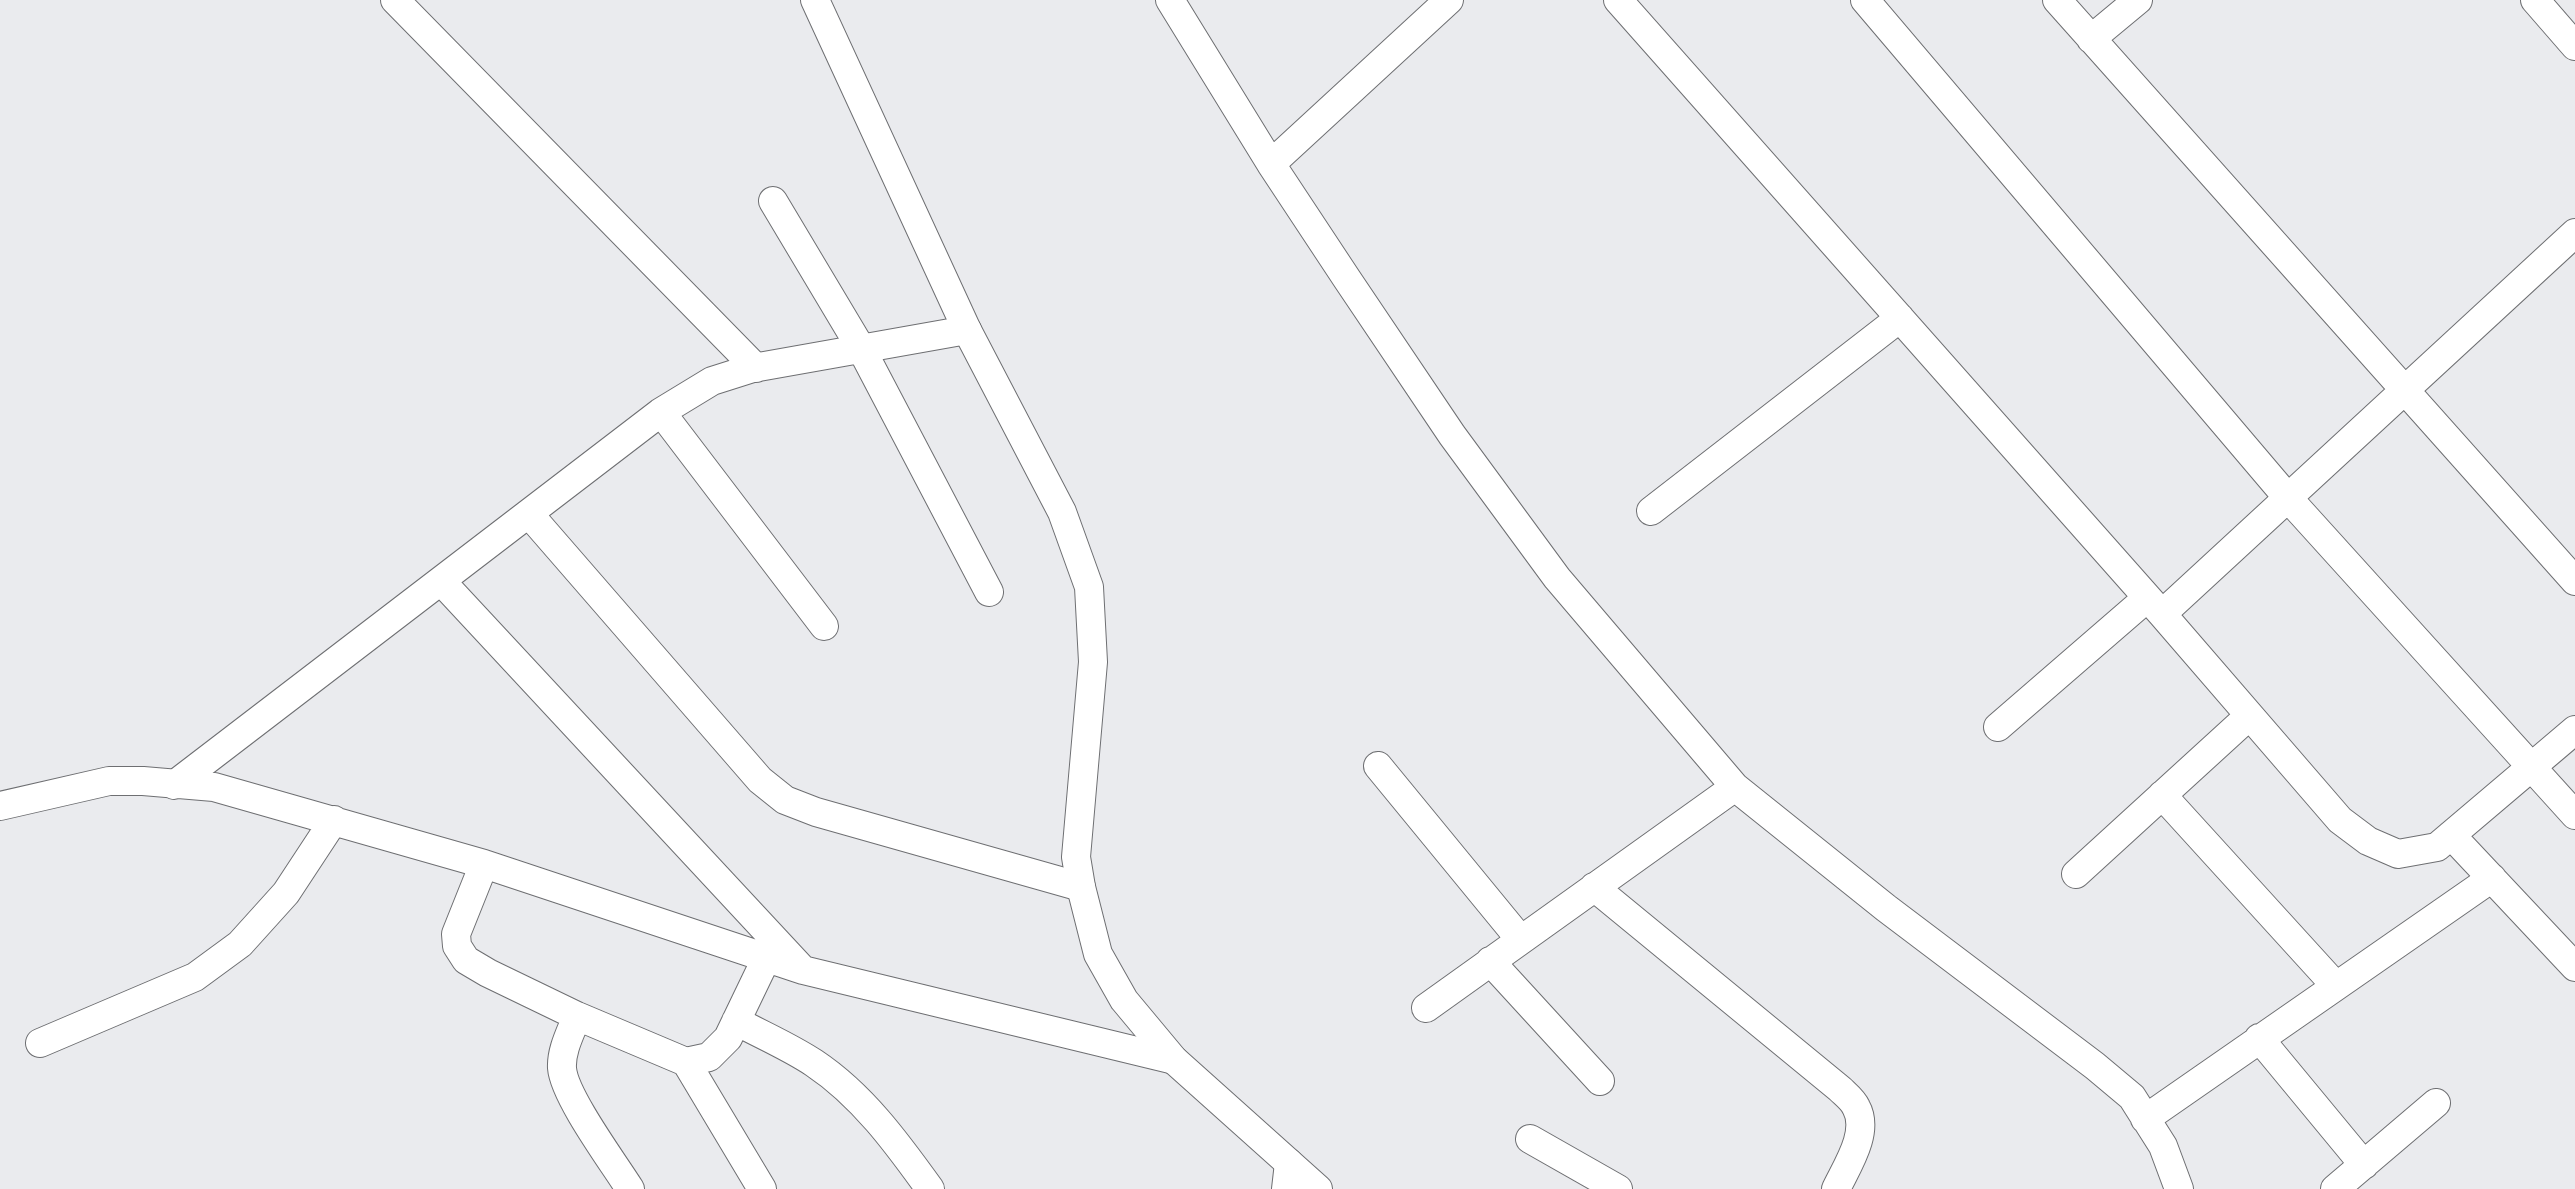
<!DOCTYPE html>
<html>
<head>
<meta charset="utf-8">
<style>
	body { margin:0 }
	canvas { display:block; background:#eaebee }
</style>
</head>
<body>
<canvas width="2575" height="1189"></canvas>
<script>
const c = document.querySelector('canvas').getContext('2d');
c.lineJoin = 'round';
function trace(path, color, width, dash) { c.strokeStyle = color; c.lineWidth = width; c.lineCap = dash ? 'butt' : 'round'; c.setLineDash(dash || []); c.stroke(path); }
const minor = new Path2D(`
	M395,0L756,368
	M1170,0L1271,164L1347,279L1452,435L1557,578L1735,787L1886,908L2095,1066L2132,1097L2163,1146L2179,1189
	M1618,0L2162,614L2340,820L2368,841L2398,854L2437,847L2575,730
	M1865,0L2288,498L2575,815
	M2057,0L2575,581
	M2091,39L2138,0
	M1271,164L1449,0
	M773,201L862,350L989,592
	M661,412L824,626
	M1651,511L1900,318
	M529,514L760,780L785,800L816,812L1081,887
	M442,582L802,969
	M2162,614L2575,233
	M1998,727L2147,598
	M1378,766L1520,939
	M174,785L661,412L712,381L753,368L967,330
	M2162,795L2335,985
	M0,806L109,781H143L214,787L484,864L803,970L1174,1060
	M2451,835L2575,967
	M484,864L456,934L457,946L466,960L488,973L577,1016L686,1062L709,1057L728,1038L766,959
	M2076,874L2249,716
	M1594,887L1840,1089C1845,1094 1853,1100 1856,1107C1870,1132 1847,1166 1836,1189
	M1490,961L1600,1081
	M1426,1008L1735,787
	M577,1016C571,1032 561,1050 562,1068C564,1096 613,1162 630,1189
	M736,1021C762,1035 790,1047 814,1063C862,1095 897,1143 930,1189
	M2259,1038L2364,1165
	M40,1043L195,977L240,944L286,893L334,820
	M686,1062L762,1189
	M2145,1119L2492,878
	M1530,1139L1618,1189
	M1286,1189L1289,1163
	M2335,1189L2436,1103`);
const tertiary = new Path2D(`
	M815,0L967,330L1062,512L1089,587L1093,662L1076,857L1081,887L1098,954L1124,1000L1174,1060L1318,1189
	M2535,0L2575,46`);
trace(minor, '#6e6f72', 30);
trace(tertiary, '#6e6f72', 30);
trace(minor, '#fff', 28);
trace(tertiary, '#fff', 28);
</script>
</body>
</html>
